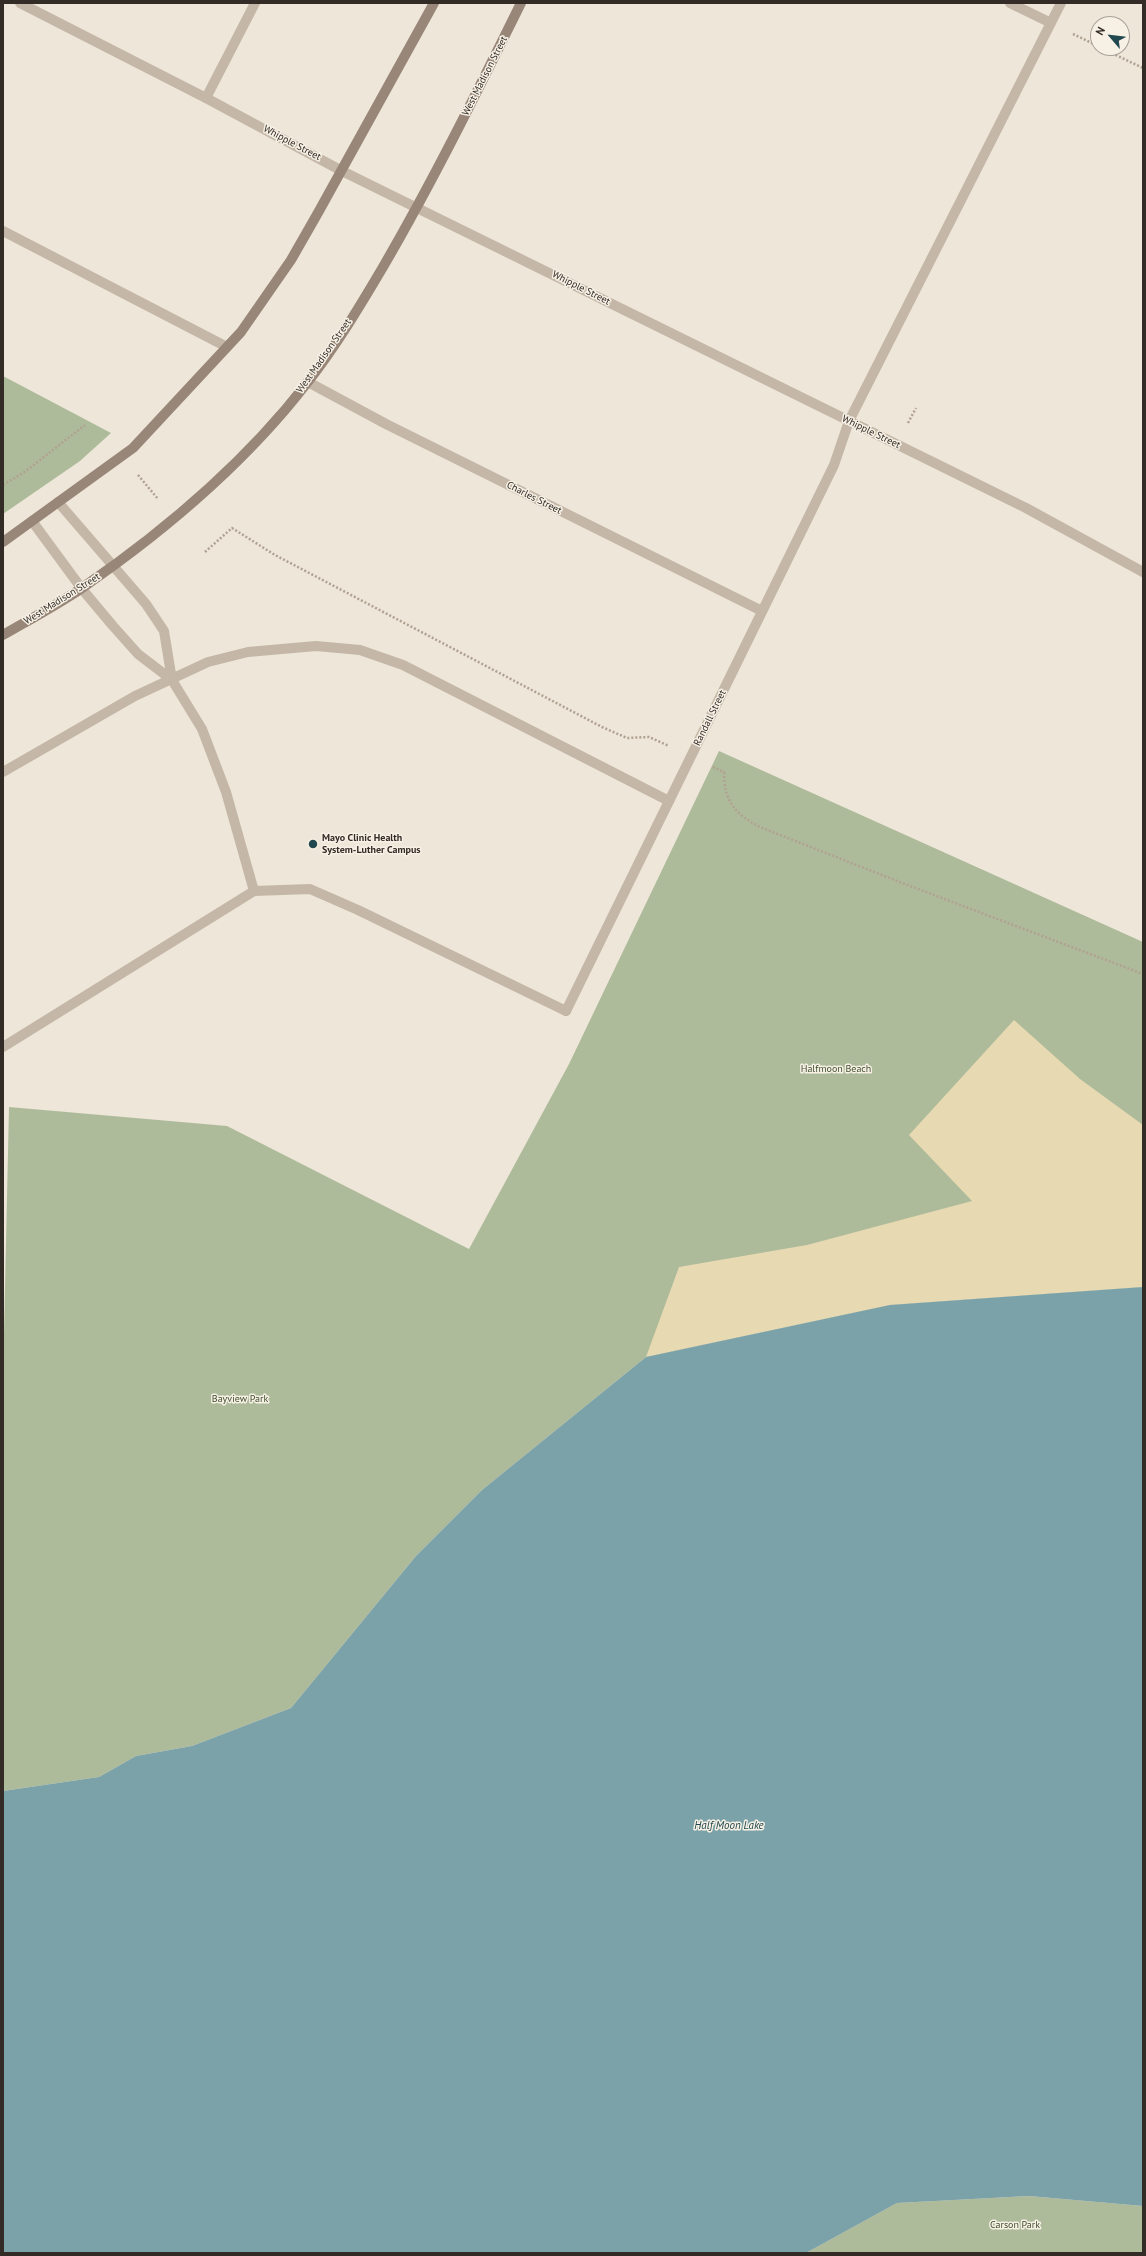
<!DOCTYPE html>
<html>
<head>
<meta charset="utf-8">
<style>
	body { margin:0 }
	#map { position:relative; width:1146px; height:2256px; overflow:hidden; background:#eee6d9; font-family:"PT Sans",sans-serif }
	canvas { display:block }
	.frame { position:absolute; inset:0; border:4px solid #322b26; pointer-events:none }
	.north { position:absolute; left:1090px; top:16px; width:40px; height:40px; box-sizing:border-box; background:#f6f0e5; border:1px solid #a8a199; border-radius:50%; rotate:298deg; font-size:11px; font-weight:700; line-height:16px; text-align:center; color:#322b26 }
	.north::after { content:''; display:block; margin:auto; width:14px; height:18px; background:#21484e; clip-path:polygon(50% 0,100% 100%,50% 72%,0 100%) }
</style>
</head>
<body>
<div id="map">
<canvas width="1146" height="2256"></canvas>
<div class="frame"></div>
<div class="north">N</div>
</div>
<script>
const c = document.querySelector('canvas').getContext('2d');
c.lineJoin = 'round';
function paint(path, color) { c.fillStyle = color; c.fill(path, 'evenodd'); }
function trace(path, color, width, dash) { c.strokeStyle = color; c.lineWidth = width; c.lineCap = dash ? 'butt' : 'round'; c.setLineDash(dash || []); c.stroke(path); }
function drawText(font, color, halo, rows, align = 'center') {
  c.font = font + ' "PT Sans",sans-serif'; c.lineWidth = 3; c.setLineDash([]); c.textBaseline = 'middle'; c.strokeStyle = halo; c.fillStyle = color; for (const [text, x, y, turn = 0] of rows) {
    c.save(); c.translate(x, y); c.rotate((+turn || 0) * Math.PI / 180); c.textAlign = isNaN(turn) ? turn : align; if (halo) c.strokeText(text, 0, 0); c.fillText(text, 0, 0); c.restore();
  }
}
paint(new Path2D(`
	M3,376L111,433L80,461L3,514Z
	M719,751L1143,942V1287L890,1305L646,1357L482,1490L416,1556L291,1708L192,1746L136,1756L99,1777L3,1791V1378L9,1107L227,1126L469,1249L569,1064Z
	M1029,2196L1143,2206V2253H806L897,2203Z`), '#aebb9b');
paint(new Path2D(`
	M1014,1020L1080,1079L1143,1125V1287L890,1305L646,1357L679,1267L807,1245L972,1201L909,1135Z`), '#e7d9b2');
paint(new Path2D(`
	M1143,1287V2206L1029,2196L897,2203L806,2253H3V1791L99,1777L136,1756L192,1746L291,1708L416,1556L482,1490L646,1357L890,1305Z`), '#7ba2a8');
trace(new Path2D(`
	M1073,34L1098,46
	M1101,48L1143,68
	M908,423L916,408
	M138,475L158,499
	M3,485L26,471L85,425
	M205,552L232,528L275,555L602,727L627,738L649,737L669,746
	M713,767L724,772C724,800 734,814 760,827L897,881L1143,974`), '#b0a191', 2.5, [2, 2]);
trace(new Path2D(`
	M1010,3L1051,23
	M206,98L255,3
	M3,231L227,347
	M308,382L386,424L762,611
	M849,421L1061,3
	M58,502L146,604L164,631L172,680
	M32,521L82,589L113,626L138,654L172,680L202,729L226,792L254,891
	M3,772L135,696L208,662L248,652L316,646L360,650L403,665L669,801
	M3,1047L254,891L310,889L358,910L566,1011`), '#c4b7a7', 10);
trace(new Path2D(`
	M20,3L206,98L342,171L1026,508L1143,572
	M566,1011L834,465L849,421`), '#c4b7a7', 10);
trace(new Path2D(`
	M3,542L133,448L241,332L291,260L319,211L434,3
	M3,635C29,620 57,605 82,588C166,530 245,463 307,383C336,346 360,306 383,267C433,181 477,92 521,3`), '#988678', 10);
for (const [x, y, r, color] of [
	[313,844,5,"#21484e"]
]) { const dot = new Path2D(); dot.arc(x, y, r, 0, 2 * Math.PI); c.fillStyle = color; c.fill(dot); trace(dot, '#f6f0e5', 1.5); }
drawText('10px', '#322b26', '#f6f0e5', [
	["West Madison Street",485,76,-63],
	["Whipple Street",292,143,28],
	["Whipple Street",581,288,27],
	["West Madison Street",324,356,-55],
	["Whipple Street",871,432,26],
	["Charles Street",534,498,27],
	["West Madison Street",62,599,-32],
	["Randall Street",710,718,-64]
]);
drawText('bold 10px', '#322b26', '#f6f0e5', [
	["Mayo Clinic Health",322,838],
	["System-Luther Campus",322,850]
], 'left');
drawText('10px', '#3f4d2d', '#f6f0e5', [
	["Halfmoon Beach",836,1069],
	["Bayview Park",240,1399],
	["Carson Park",1015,2225]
]);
drawText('italic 11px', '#21484e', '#f6f0e5', [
	["Half Moon Lake",729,1826]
]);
</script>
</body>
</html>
